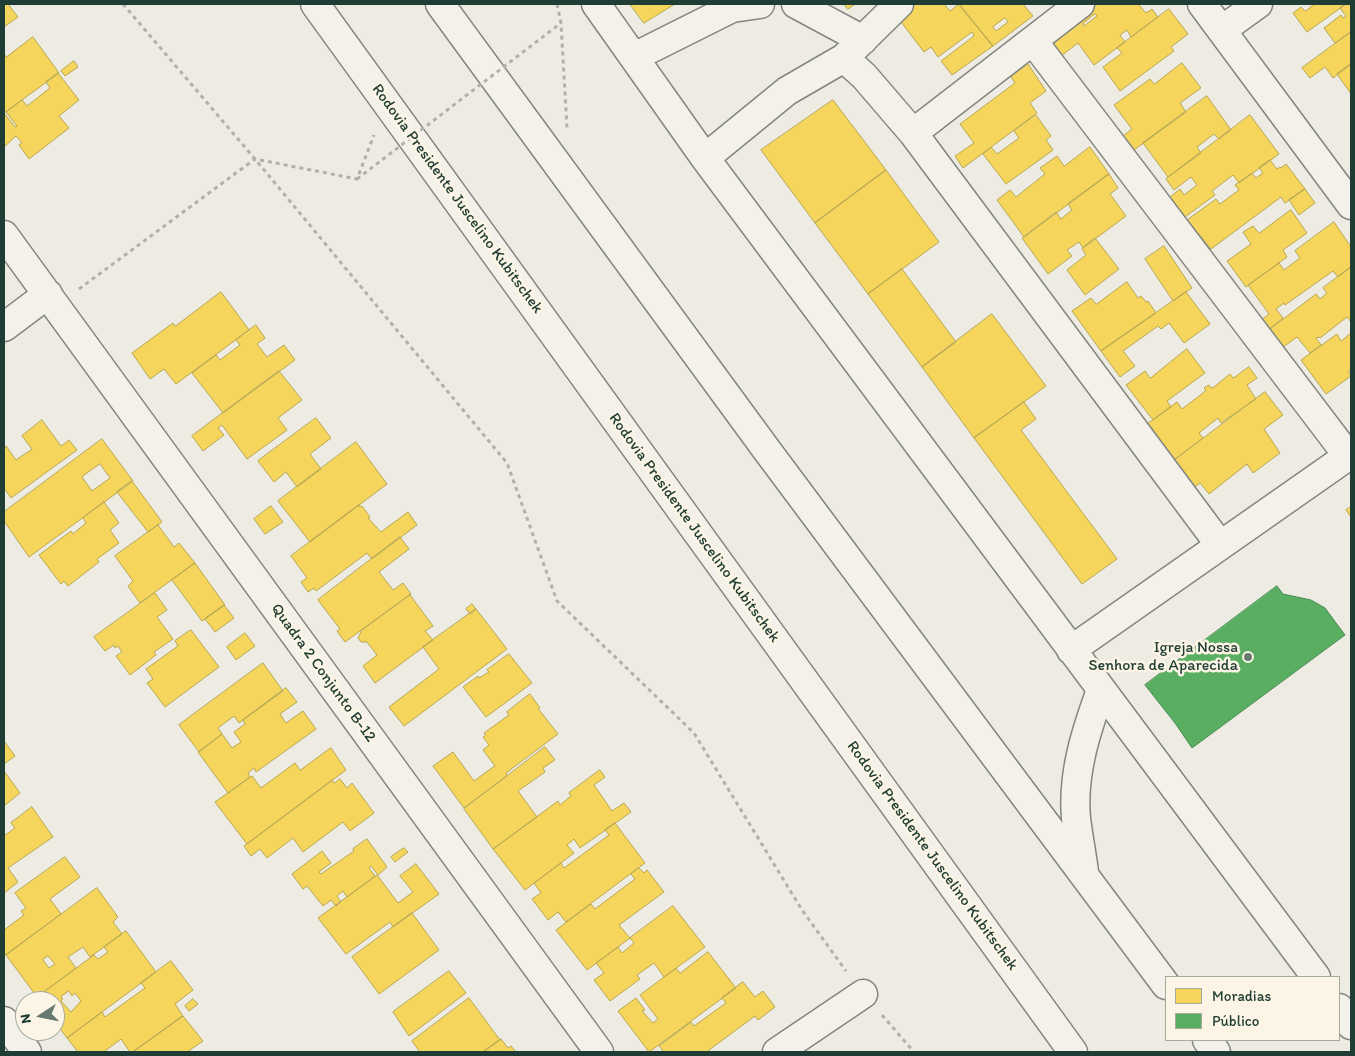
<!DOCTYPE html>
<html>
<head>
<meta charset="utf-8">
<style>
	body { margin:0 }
	#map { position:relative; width:1355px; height:1056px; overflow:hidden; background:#eeebe3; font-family:Itim,sans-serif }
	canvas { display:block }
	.frame { position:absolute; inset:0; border:5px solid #1f3d34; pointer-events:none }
	.legend { position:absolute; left:1165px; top:976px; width:175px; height:65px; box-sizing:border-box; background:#fcf5e5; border:1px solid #a4ab9e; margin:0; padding:6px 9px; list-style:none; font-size:15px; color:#1f3d34 }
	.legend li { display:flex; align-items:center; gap:10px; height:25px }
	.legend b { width:25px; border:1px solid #a4ab9e }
	.north { position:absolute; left:15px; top:991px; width:50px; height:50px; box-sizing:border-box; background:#fcf5e5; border:1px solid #a4ab9e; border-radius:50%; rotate:259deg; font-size:14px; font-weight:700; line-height:20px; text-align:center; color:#1f3d34 }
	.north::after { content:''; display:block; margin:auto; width:18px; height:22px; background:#677a71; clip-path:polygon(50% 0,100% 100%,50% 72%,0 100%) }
</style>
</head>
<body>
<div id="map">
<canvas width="1355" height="1056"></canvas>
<div class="frame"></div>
<ul class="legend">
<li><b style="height:14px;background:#f6d55c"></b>Moradias</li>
<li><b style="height:14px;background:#5aae61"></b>Público</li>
</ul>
<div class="north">N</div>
</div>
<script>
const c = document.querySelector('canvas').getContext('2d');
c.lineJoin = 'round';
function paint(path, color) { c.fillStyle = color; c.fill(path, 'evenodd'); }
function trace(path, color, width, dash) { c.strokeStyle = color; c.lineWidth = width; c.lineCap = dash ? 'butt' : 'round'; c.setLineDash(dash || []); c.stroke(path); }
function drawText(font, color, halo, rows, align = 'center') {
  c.font = font + ' Itim,sans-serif'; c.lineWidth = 5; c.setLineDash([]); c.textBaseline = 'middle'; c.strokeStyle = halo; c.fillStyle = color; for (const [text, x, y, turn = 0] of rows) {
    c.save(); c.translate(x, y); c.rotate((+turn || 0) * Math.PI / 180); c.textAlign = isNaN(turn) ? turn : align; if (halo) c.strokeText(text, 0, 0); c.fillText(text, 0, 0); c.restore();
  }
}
const homes = new Path2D(`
	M4,4H8L18,17L4,27Z
	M630,4H675L644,23Z
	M844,4H855L848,9Z
	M916,4H944L950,11L959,4L993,46L952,75L941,61L974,36L972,32L938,57L931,47L924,52L898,18Z
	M959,4H1023L1033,16L993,46ZM1005,18L1008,22L996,31L993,27Z
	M1091,4H1140L1139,5L1146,13L1152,9L1158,17L1131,37L1127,30L1120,35L1125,42L1094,65L1078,43L1061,56L1048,38ZM1095,14L1097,16L1084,26L1083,24Z
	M1315,4H1346L1307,32L1293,13L1301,7L1305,11Z
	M1346,4H1351V32L1335,43L1324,28L1341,15L1343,18L1346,16L1340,8Z
	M1169,9L1188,34L1171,47L1174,51L1120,91L1103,67L1122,53L1117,48Z
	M1351,32V64L1333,78L1325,67L1310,78L1302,68Z
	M33,37L59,73L4,113V53L6,57Z
	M74,61L78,67L65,76L61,71Z
	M1182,63L1201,88L1180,103L1186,112L1134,150L1123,136L1132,129L1114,105L1150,79L1154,84Z
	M1028,64L1046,91L1030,103L1037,113L963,168L955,156L974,143L960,124L1015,83L1011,77Z
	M1351,64V94L1337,74Z
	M58,73L79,100L59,116L69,128L29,159L19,145L22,143L16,136L4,147V113L15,127L17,126L6,112L22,100L27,106L50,88L46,82Z
	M1207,96L1231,130L1219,139L1214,134L1197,147L1201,153L1168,177L1143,143Z
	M833,100L886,170L815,223L761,150Z
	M1036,115L1051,136L1046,140L1053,150L1006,184L983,154L991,147L997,154L1019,138L1014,131Z
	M1250,115L1279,154L1239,183L1233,175L1212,191L1215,195L1185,217L1170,197L1180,189L1184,195L1197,185L1191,177L1174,190L1166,179Z
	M1090,147L1109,174L1024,237L997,200L1010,190L1016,197L1045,174L1040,168L1057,156L1064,166Z
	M1270,160L1277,169L1280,167L1281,168L1286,164L1305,189L1285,203L1281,197L1211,249L1187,220L1216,199L1220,204L1239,190L1235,185L1252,173L1256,178L1263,173L1259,168Z
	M886,170L939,242L868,294L815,223Z
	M1109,174L1118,188L1110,194L1126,216L1083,248L1079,242L1067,250L1072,256L1048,274L1022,238L1056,212L1061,219L1072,210L1068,204Z
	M1305,189L1315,203L1299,215L1289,200Z
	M1291,210L1307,233L1283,250L1287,257L1246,287L1227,261L1251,244L1243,232L1253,226L1259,233Z
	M1334,222L1351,247V267L1338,277L1333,271L1285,305L1284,303L1276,309L1283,318L1266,332L1259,322L1269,314L1248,285L1279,263L1284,270L1300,258L1295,251Z
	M1095,238L1119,269L1085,295L1067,270L1086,255L1082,249Z
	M1164,246L1192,288L1173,301L1145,259Z
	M1351,267V322L1347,317L1320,338L1319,337L1316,338L1321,345L1310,353L1297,337L1279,350L1266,332L1316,294L1320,299L1327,293L1323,288Z
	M902,269L956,342L922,367L868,294Z
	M1127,282L1138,298L1141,296L1146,302L1148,301L1156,313L1101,351L1072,311L1091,298L1096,304Z
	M221,292L249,330L176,384L164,369L150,379L132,353L173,323L175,326Z
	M1186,292L1210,324L1184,343L1169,323L1161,329L1158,326L1123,351L1135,366L1120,377L1101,351Z
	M992,314L1046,386L974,438L922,367Z
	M256,325L265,338L257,344L267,357L284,345L295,360L223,413L192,373L216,355L220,360L240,345L236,340Z
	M1351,333V370L1348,372L1351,376L1326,394L1301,360L1337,334L1341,341Z
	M1187,349L1205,373L1167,401L1171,407L1153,420L1126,385L1145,371L1150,378Z
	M1249,367L1257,378L1247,385L1256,399L1221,423L1218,418L1199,433L1203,438L1174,460L1151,427L1150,428L1147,424L1177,402L1182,409L1203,393L1206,390L1204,388L1209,385L1211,388L1214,387L1230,374L1233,378Z
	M279,371L302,400L278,418L287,430L247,459L222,425L218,428L224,435L203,451L192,436Z
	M1265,392L1283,415L1264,429L1280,453L1253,473L1247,464L1209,494L1200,483L1192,489L1172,462Z
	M1024,402L1036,419L1021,430L1117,559L1082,584L974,438Z
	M316,418L331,438L310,454L321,469L297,487L286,472L274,482L258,461Z
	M42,420L61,446L69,440L77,450L11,498L4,488V449L6,446L16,460L32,449L22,436Z
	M102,439L133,481L29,557L4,521V512ZM100,464L110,478L92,491L82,477Z
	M356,442L387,484L310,542L278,501Z
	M132,481L162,522L148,532L117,492Z
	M104,502L119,523L110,530L119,543L97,559L99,562L68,586L64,581L61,584L39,555L71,531L73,534L86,523L83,518Z
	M359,505L360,507L362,506L370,517L368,518L381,532L408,512L417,525L372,559L367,553L316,591L314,588L308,592L301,582L307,578L291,556Z
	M271,506L283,522L265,534L254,519Z
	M1351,507V517L1346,510Z
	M158,525L174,547L179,543L195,563L140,603L128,586L133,581L115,556Z
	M400,537L409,549L379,572L393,590L403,583L411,594L345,642L337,631L340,629L318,600Z
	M195,563L225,605L202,621L172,580Z
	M155,593L167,610L157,617L173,639L154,652L156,655L130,675L116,656L122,652L118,646L115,648L114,645L105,651L94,637Z
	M410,595L433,626L425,631L433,640L375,683L363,666L377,655L367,642H361L358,638L362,630Z
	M472,604L476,609L470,614L466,609Z
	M224,605L234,618L215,632L205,619Z
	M476,609L507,649L404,726L389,707L439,669L423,647Z
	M191,630L219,667L165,707L147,683L153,679L146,669L178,646L175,641Z
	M245,633L255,646L236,660L227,647Z
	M509,654L532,683L486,717L463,687L478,676L479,678L489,672L487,670Z
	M263,663L283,691L239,723L234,716L218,728L222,734L199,752L179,725Z
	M286,688L297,702L280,714L286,723L303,711L316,729L256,772L254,768L248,773L250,777L228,793L198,752L222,734L232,748L241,742L234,732L245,724L243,720Z
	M530,694L540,708L538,709L540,711L558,734L506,773L507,776L464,808L433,766L453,752L474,781L489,770L495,766L483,750L489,745L483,737L486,735L484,733L509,715L507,712Z
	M4,741L15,756L4,764Z
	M545,747L555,760L543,768L545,772L518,791L537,817L493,849L464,809Z
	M331,748L346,770L247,844L215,802L252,776L261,788L295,763L300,770Z
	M600,770L605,777L594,785L612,811L624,803L631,812L580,848L574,839L567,845L574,853L525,890L493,849L558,801L560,805L571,796L569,793Z
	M4,771L20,793L4,806Z
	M340,779L347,788L352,783L374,813L350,831L343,822L303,852L293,838L267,858L260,849L251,856L244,846L332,780L334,783Z
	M32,807L53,837L8,868L18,882L4,893V836L15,828L11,823Z
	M615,823L645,863L566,922L558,912L548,920L532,899L541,893L534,883L561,863L564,868L609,835L605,830Z
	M367,839L387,867L378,875L371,866L369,868L375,876L347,897L343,891L337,896L341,902L336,906L331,900L323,906L307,886L303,889L292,874L322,851L331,863L319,872L321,874L354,851L353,849Z
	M404,848L408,852L395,862L391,857Z
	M65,857L80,877L50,899L61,914L6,955L4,953V930L24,915L21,911L26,908L15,893Z
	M416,864L439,894L393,927L390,922L346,954L318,918L377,875L398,903L413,892L400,876Z
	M639,868L644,873L647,870L664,892L619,925L630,938L587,970L556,930L591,904L595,909L635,879L631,874Z
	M97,888L118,917L113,922L122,934L90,957L83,947L68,957L76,968L37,997L6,955ZM48,956L55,964L49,968L43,960Z
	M673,906L705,947L664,977L654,963L637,975L640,979L610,1001L594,980L604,973L596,963L618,947L622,953L634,943L630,938Z
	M412,913L439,950L379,994L352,957Z
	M126,931L156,972L67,1038L55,1022V1001H40L37,997L94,955L98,959L108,952L104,947ZM69,991L72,996L75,993L81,1001L71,1012L61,1001L63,999L61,997Z
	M708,952L736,988L649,1052L618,1011L636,998L645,1010L642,1011L653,1023L658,1019L640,995L676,968L680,973Z
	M171,961L193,990L175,1004L183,1016L133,1052H130L121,1039L105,1051L106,1052H78L67,1038L102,1012L105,1017L145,988L141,983Z
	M449,971L466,993L409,1036L393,1012Z
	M743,982L755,997L763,991L775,1007L758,1020L755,1016L709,1050L710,1052H664L659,1046L691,1022L694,1026L726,1003L722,998Z
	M469,998L500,1040L483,1052H420L412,1041Z
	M193,999L198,1004L189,1011L185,1006Z
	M183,1016L203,1041L187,1052H133Z
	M501,1039L508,1048L511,1046L516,1052H483Z`);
paint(homes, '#f6d55c');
trace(homes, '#b6a750', 1);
const public = new Path2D(`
	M1277,586L1283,594L1311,600L1325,608L1345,635L1192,748L1175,723L1145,685Z`);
paint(public, '#5aae61');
trace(public, '#488c54', 1);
const minor = new Path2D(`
	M596,4L705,158L1316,977
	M796,4L863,40
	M1202,4L1351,205
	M1222,30L1258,4
	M1033,41L1348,456
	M634,57L732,8L760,4
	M844,58L899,4
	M913,133L1080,4
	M705,158L787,91L844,58L864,76L913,133L1220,545
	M4,235L599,1052
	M4,327L48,294
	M1071,650L1351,454
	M1339,1008L1351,1025
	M4,1021L27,1052
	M777,1052L863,994`);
const highway = new Path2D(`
	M315,4L1073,1052
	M440,4L766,449L1166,985
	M1084,872C1082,855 1078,836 1076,818C1072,774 1086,731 1101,690
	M1207,1040L1216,1052`);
trace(minor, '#828681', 31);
trace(highway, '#828681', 31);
trace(new Path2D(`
	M123,4L255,159L507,463L557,601L694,733L802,910L846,971
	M557,4L561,23L567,128
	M79,289L255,159L357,179L374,135
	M882,1015L914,1052`), '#afb1ac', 3, [4, 4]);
trace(minor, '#f4f1eb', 28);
trace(highway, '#f4f1eb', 28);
trace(new Path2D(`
	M357,179L561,23`), '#afb1ac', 3, [4, 4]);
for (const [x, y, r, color] of [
	[1248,657,5,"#677a71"]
]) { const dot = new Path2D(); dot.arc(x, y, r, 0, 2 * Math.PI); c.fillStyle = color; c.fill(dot); trace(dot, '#fcf5e5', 2); }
drawText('16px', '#1f3d34', '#fcf5e5', [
	["Rodovia Presidente Juscelino Kubitschek",457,199,54],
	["Rodovia Presidente Juscelino Kubitschek",694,528,54],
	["Quadra 2 Conjunto B-12",323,673,54],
	["Rodovia Presidente Juscelino Kubitschek",932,856,54]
]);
drawText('16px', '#1f3d34', '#fcf5e5', [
	["Igreja Nossa",1238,648],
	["Senhora de Aparecida",1238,666]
], 'right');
</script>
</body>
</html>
